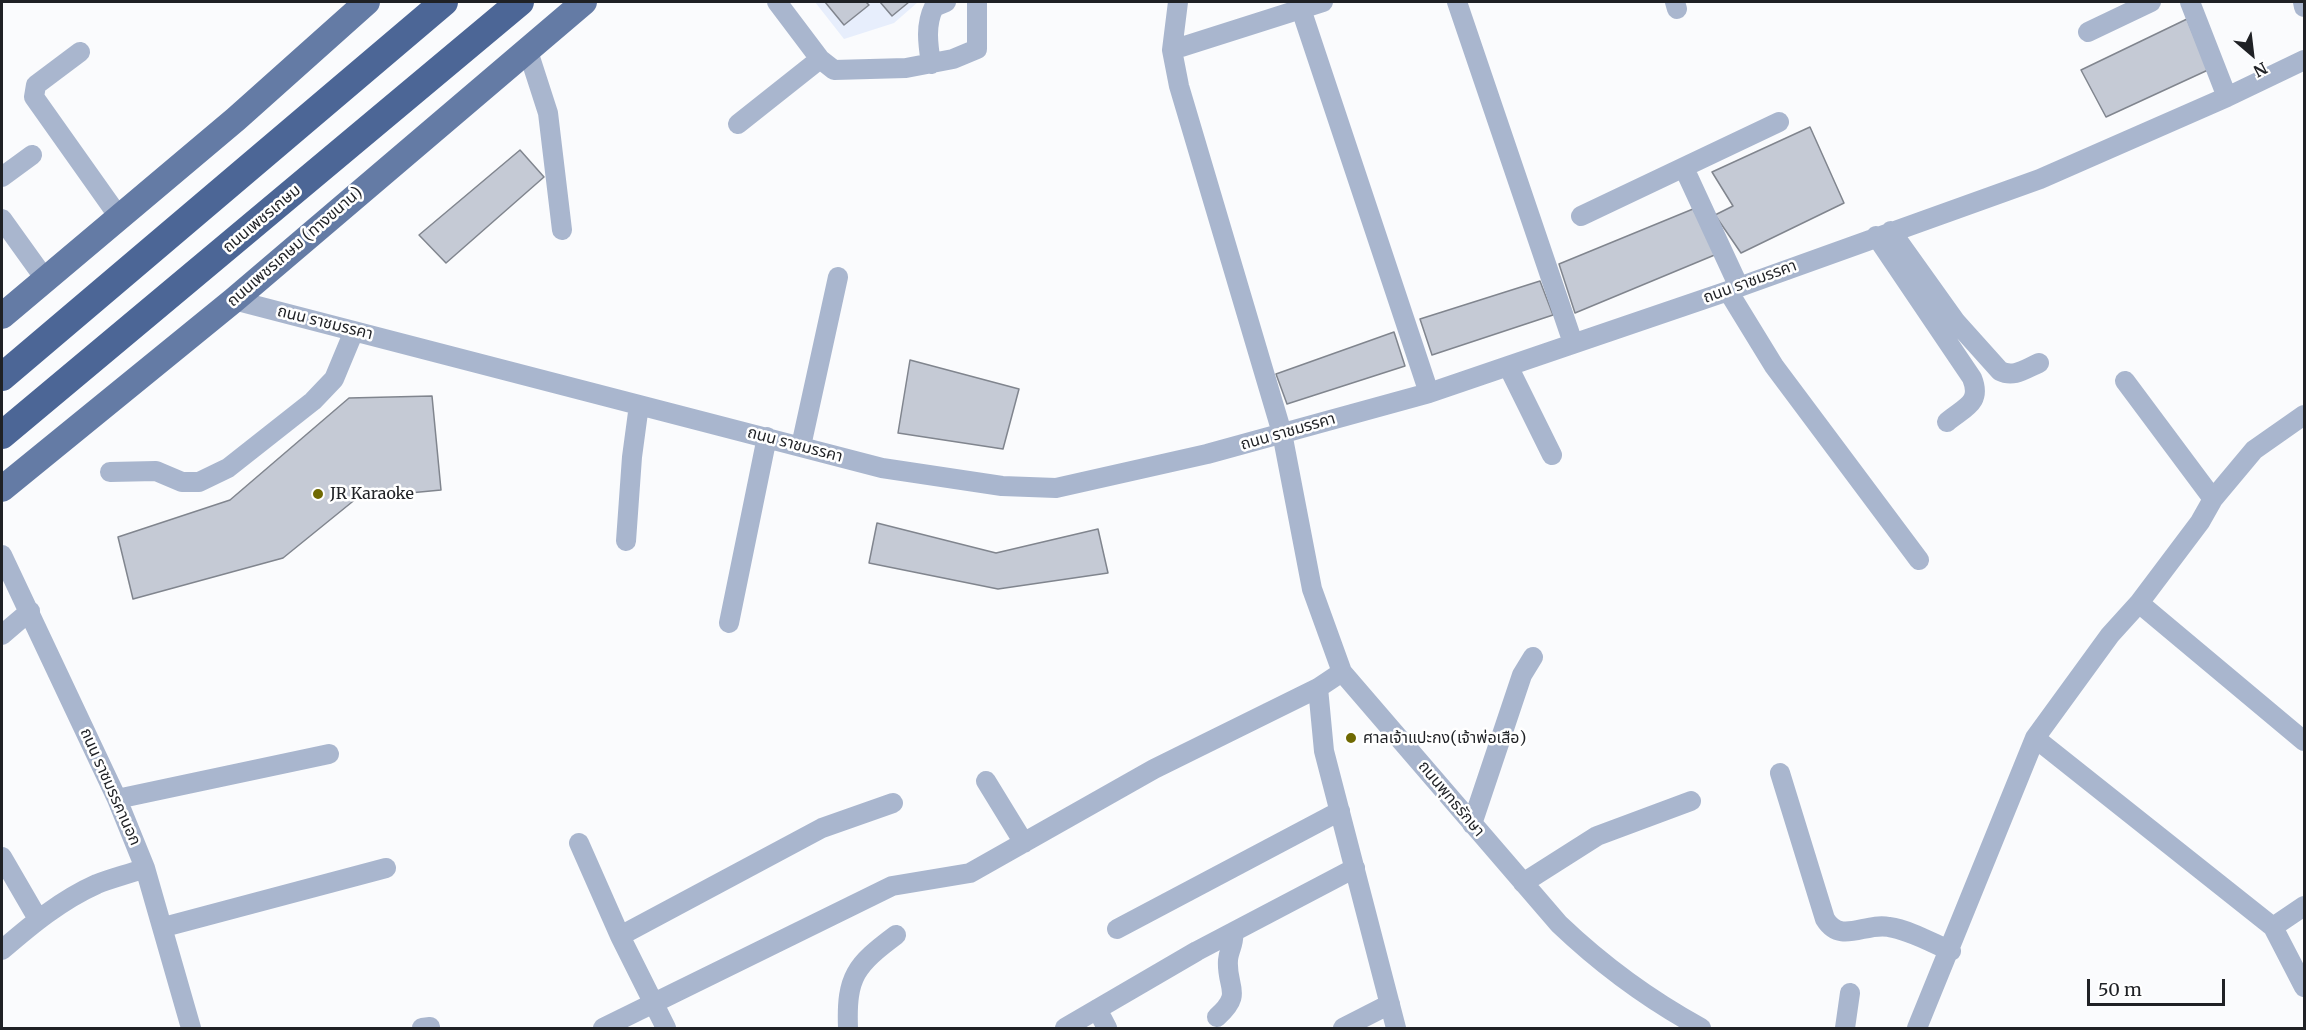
<!DOCTYPE html>
<html>
<head>
<meta charset="utf-8">
<style>
	body { margin:0 }
	#map { position:relative; width:2306px; height:1030px; overflow:hidden; background:#fafbfd; font-family:Merriweather,serif }
	canvas { display:block }
	.frame { position:absolute; inset:0; border:3px solid #1f2125; pointer-events:none }
	.north { position:absolute; left:2222px; top:24px; width:60px; height:60px; -webkit-text-stroke:4px #fff; paint-order:stroke; rotate:152deg; font-size:16px; font-weight:700; line-height:24px; text-align:center; color:#1f2125 }
	.north::after { content:''; display:block; margin:auto; width:21px; height:27px; background:#1f2125; clip-path:polygon(50% 0,100% 100%,50% 72%,0 100%) }
	.scale { position:absolute; left:2087px; top:979px; width:138px; height:27px; box-sizing:border-box; border:3px solid #1f2125; border-top:0; padding-left:8px; font-size:18px; line-height:21px; white-space:nowrap; color:#1f2125; -webkit-text-stroke:4px #fff; paint-order:stroke }
</style>
</head>
<body>
<div id="map">
<canvas width="2306" height="1030"></canvas>
<div class="frame"></div>
<div class="north">N</div>
<div class="scale">50 m</div>
</div>
<script>
const c = document.querySelector('canvas').getContext('2d');
c.lineJoin = 'round';
function paint(path, color) { c.fillStyle = color; c.fill(path, 'evenodd'); }
function trace(path, color, width, dash) { c.strokeStyle = color; c.lineWidth = width; c.lineCap = dash ? 'butt' : 'round'; c.setLineDash(dash || []); c.stroke(path); }
function drawText(font, color, halo, rows, align = 'center') {
  c.font = font + ' Merriweather,"Noto Sans Thai",serif'; c.lineWidth = 5; c.setLineDash([]); c.textBaseline = 'middle'; c.strokeStyle = halo; c.fillStyle = color; for (const [text, x, y, turn = 0] of rows) {
    c.save(); c.translate(x, y); c.rotate((+turn || 0) * Math.PI / 180); c.textAlign = isNaN(turn) ? turn : align; if (halo) c.strokeText(text, 0, 0); c.fillText(text, 0, 0); c.restore();
  }
}
paint(new Path2D(`
	M815,2H918L894,23L844,39Z`), '#e7eefc');
const building = new Path2D(`
	M825,2H866L869,5L844,25Z
	M880,2H909L892,16Z
	M2187,19L2208,70L2106,117L2081,70Z
	M1810,127L1844,203L1741,253L1715,215L1733,206L1712,172Z
	M520,150L544,177L446,263L419,235Z
	M1693,209L1717,254L1575,313L1559,264Z
	M1540,281L1553,315L1432,355L1420,319Z
	M1394,332L1405,366L1287,404L1276,374Z
	M910,360L1019,389L1003,449L898,433Z
	M432,396L441,490L357,498L283,558L133,599L118,537L230,500L349,398Z
	M877,523L996,553L1098,529L1108,573L998,589L869,563Z`);
paint(building, '#c5cad5');
trace(building, '#80858e', 1.5);
trace(new Path2D(`
	M777,2L820,59L834,70L906,68L953,59L977,49V2
	M1178,2L1172,50L1179,86L1282,433L1312,589L1342,672L1559,924C1603,966 1648,999 1701,1028
	M1457,2L1573,343
	M1675,2L1677,9
	M2190,2L2227,97
	M2303,2L2304,7
	M1301,9L1429,393
	M2088,32L2151,2
	M527,48L548,113L562,230
	M1172,50L1323,2
	M80,52L36,85L34,97L119,217
	M931,64C928,44 925,25 934,7L946,2
	M738,124L820,59
	M1684,168L1739,287
	M2,177L32,155
	M1581,216L1779,122
	M2,219L45,279
	M1891,231L1956,322L2000,371C2014,378 2025,369 2039,363
	M1876,236L1972,378C1982,403 1965,407 1947,422
	M1728,291L1774,366L1919,560
	M234,300L882,468L1002,486L1056,488L1207,454L1429,393L1728,291L2040,179L2227,97L2304,60
	M1508,366L1552,455
	M2125,381L2213,499
	M801,446L838,277
	M110,472L156,471L182,482H199L228,468L313,401L334,379L354,331
	M626,541L632,457L639,405
	M2,555L117,799L145,868L191,1028
	M2139,603L2304,741
	M729,623L767,437
	M2,635L30,611
	M1318,688L1324,751L1396,1028
	M2035,738L2273,927L2304,987
	M1780,773L1825,919C1841,945 1865,922 1889,927C1910,930 1932,943 1951,951
	M986,781L1024,843
	M117,799L329,754
	M1472,824L1522,675L1533,657
	M579,843L620,936L666,1028
	M2,857L38,919
	M1523,883L1597,836L1691,801
	M164,927L386,868
	M2273,927L2304,906
	M1117,929L1340,811
	M620,936L822,828L893,803
	M2,950C31,925 61,900 97,884C112,878 129,874 145,868
	M1097,1009L1107,1028
	M1217,1017C1244,993 1226,988 1228,960C1229,949 1235,943 1233,932
	M422,1028L430,1027
	M603,1028L892,886L970,873L1154,769L1318,688L1342,672
	M848,1028C846,976 856,965 896,935
	M1065,1028L1197,951L1355,868
	M1343,1028L1390,1004
	M1845,1028L1850,993
	M1917,1028L2035,738L2110,635L2139,603L2200,522L2213,499L2254,450L2304,415`), '#a9b6ce', 20);
trace(new Path2D(`
	M2,316L236,119L367,2
	M2,489L234,300L584,2`), '#647ba5', 26);
trace(new Path2D(`
	M2,377L444,2
	M2,435L520,2`), '#4c6696', 28);
for (const [x, y, r, color] of [
	[318,494,6,"#6f6902"],
	[1351,738,6,"#6f6902"]
]) { const dot = new Path2D(); dot.arc(x, y, r, 0, 2 * Math.PI); c.fillStyle = color; c.fill(dot); trace(dot, '#fff', 2); }
drawText('16px', '#1f2125', '#fff', [
	["ถนนเพชรเกษม",262,219,-40],
	["ถนนเพชรเกษม (ทางขนาน)",295,247,-41],
	["ถนน ราชมรรคา",1750,282,-20],
	["ถนน ราชมรรคา",325,323,14],
	["ถนน ราชมรรคา",1288,432,-16],
	["ถนน ราชมรรคา",795,445,15],
	["ถนน ราชมรรคานอก",110,787,66],
	["ถนนพุทธรักษา",1451,799,50]
]);
drawText('16px', '#1f2125', '#fff', [
	["JR Karaoke",330,494],
	["ศาลเจ้าแปะกง(เจ้าพ่อเสือ)",1363,738]
], 'left');
</script>
</body>
</html>
